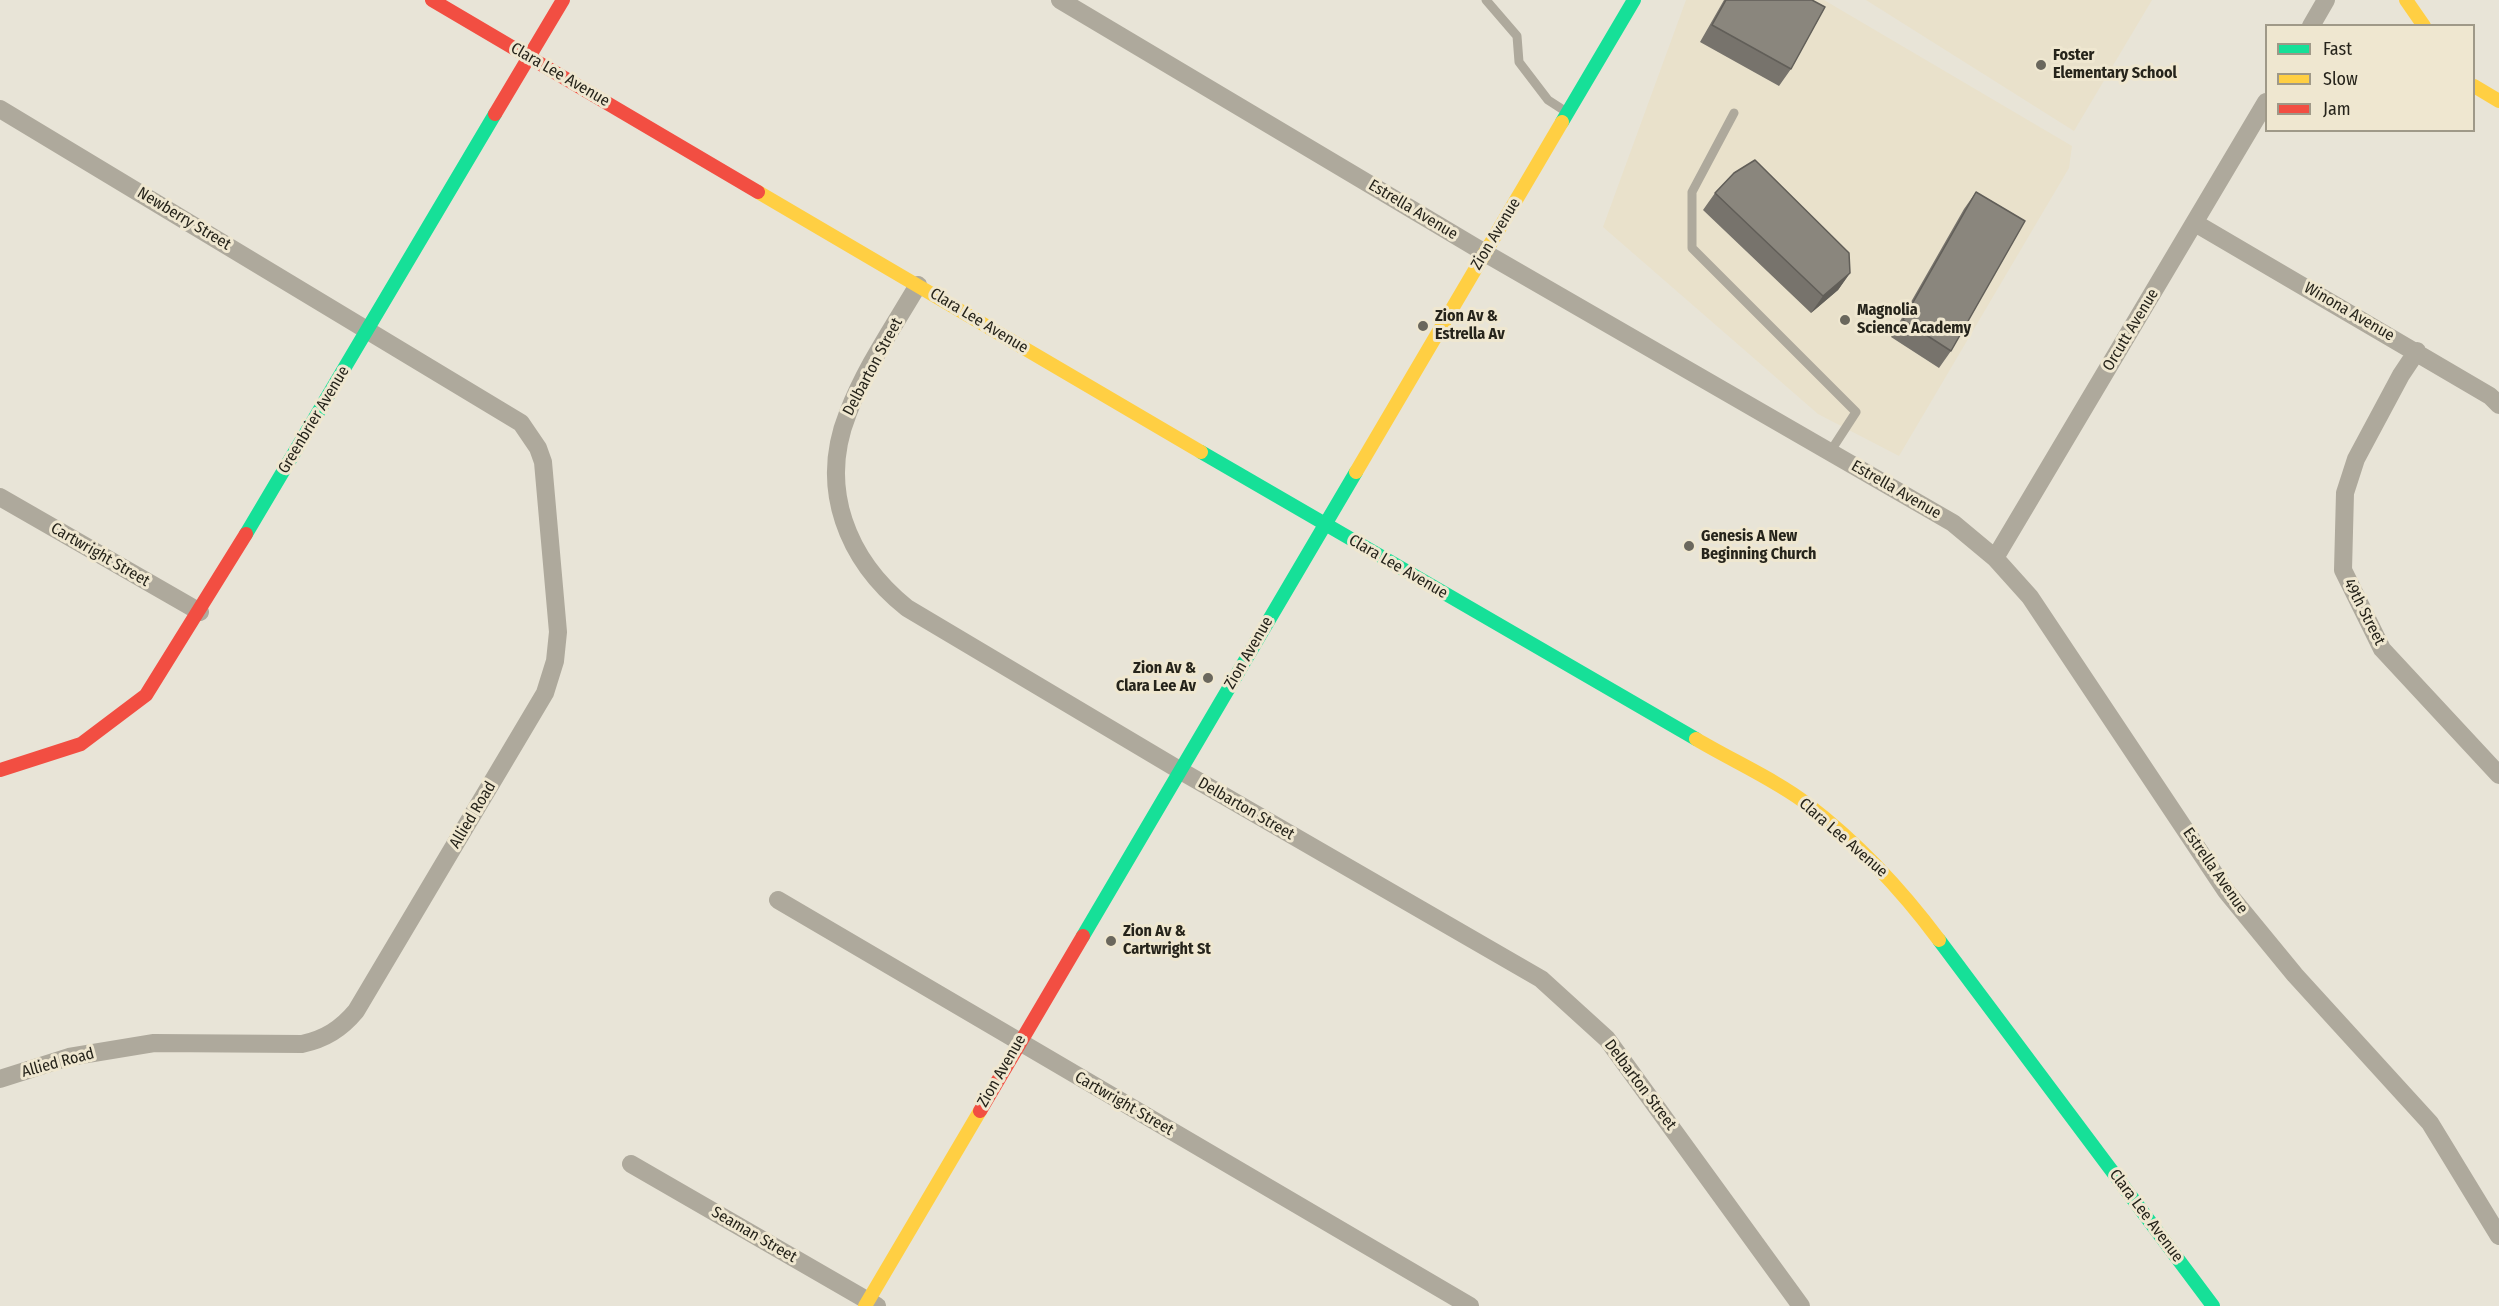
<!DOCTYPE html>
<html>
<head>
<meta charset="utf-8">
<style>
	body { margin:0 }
	#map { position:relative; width:2499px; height:1306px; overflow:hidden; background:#e8e4d7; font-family:"Fira Sans Condensed",sans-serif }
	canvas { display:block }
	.legend { position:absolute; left:2265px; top:24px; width:210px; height:108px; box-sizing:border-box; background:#efe7d0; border:2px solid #9f9988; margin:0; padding:8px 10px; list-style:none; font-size:18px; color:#26241b }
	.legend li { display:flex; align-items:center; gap:12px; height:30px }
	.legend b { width:30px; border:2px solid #9f9988 }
</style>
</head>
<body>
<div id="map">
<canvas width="2499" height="1306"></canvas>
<ul class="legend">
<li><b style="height:8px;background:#16e098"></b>Fast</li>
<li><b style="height:8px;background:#ffcf43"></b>Slow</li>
<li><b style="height:8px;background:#f24e42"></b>Jam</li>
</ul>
</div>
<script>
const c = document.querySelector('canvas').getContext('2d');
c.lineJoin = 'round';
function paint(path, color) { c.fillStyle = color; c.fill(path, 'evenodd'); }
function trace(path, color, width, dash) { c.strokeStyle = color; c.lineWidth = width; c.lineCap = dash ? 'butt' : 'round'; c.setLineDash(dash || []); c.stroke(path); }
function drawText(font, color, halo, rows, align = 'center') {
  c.font = font + ' "Fira Sans Condensed",sans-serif'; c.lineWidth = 6; c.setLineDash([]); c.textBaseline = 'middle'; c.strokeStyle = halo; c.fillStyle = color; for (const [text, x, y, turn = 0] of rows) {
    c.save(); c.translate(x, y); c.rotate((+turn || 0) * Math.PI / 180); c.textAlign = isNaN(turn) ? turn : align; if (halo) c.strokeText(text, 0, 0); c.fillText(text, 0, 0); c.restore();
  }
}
paint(new Path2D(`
	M1686,0H1824L2072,146L2069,168L1899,456L1818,414L1603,227Z
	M1866,0H2152L2074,131Z`), '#e9e1cb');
trace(new Path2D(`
	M1486,0L1517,36L1519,62L1548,100L1565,111
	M1734,113L1692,192V248L1856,412L1830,452`), '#aea99c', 9);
trace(new Path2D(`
	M1060,0L1485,253L1953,523L1995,558L2030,597L2226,891L2295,975L2430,1123L2499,1236
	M2311,26L2326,0
	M0,109L521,423L538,448L543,462L558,632L555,661L545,693L356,1011C341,1029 325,1039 302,1044L154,1043L69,1057L0,1079
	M2195,223L2490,396L2499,405
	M918,285C894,326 865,368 848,413C818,488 847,560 907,608L1181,771L1541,979L1607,1039L1801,1306
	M2417,351L2401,375L2356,459L2345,493L2343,570L2382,649L2499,775
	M0,497L200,612
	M1995,558L2266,102
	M778,900L1470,1306
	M631,1164L877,1306`), '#aea99c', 18);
trace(new Path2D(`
	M1562,122L1634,0
	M1201,452L1696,739
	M246,534L495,114
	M1083,936L1356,472
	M1939,940L2213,1306`), '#16e098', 14);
trace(new Path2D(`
	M2406,0L2424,26
	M2474,86L2499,101
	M758,192L1201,452
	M1356,472L1562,122
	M1696,739C1729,759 1778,781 1807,804C1858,843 1901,889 1939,940
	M865,1306L980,1111`), '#ffcf43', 14);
trace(new Path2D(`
	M432,0L758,192
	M495,114L563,0
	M0,770L81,744L146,695L246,534
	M980,1111L1083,936`), '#f24e42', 14);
paint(new Path2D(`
	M1724,0H1812L1791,69L1779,86L1700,42Z
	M1976,192L1951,351L1939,368L1891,337L1964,209Z
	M1715,193L1850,273L1838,290L1811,313L1703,210Z`), '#77736c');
paint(new Path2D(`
	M1850,273L1838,290L1811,313L1823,296Z`), '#615e58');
const building = new Path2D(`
	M1726,0H1812L1825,7L1791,69L1712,25Z
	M1755,160L1849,253L1850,273L1823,296L1715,193L1734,173Z
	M1976,192L2025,221L1951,351L1903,320Z`);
paint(building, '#8a867d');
trace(building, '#615e58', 1.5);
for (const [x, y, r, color] of [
	[2041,65,6,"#6a675d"],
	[1845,320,6,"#6a675d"],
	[1423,326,6,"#6a675d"],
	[1689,546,6,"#6a675d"],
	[1208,678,6,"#6a675d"],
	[1111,941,6,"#6a675d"]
]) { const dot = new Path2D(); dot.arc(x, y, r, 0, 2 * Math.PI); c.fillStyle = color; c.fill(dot); trace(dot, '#efe7d0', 2); }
drawText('bold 16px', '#26241b', '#efe7d0', [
	["Foster",2053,56],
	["Elementary School",2053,74],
	["Magnolia",1857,311],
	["Science Academy",1857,329],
	["Zion Av &",1435,317],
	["Estrella Av",1435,335],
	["Genesis A New",1701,537],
	["Beginning Church",1701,555],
	["Zion Av &",1196,669,"right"],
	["Clara Lee Av",1196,687,"right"],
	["Zion Av &",1123,932],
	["Cartwright St",1123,950]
], 'left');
drawText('16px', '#26241b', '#efe7d0', [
	["Clara Lee Avenue",560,75,30],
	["Estrella Avenue",1413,210,31],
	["Newberry Street",184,219,31],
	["Zion Avenue",1496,234,-59],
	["Winona Avenue",2349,312,30],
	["Clara Lee Avenue",979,321,31],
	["Orcutt Avenue",2131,330,-59],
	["Delbarton Street",873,367,-62],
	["Greenbrier Avenue",314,420,-59],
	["Estrella Avenue",1896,490,30],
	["Cartwright Street",100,555,30],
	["Clara Lee Avenue",1398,567,30],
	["49th Street",2364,612,63],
	["Zion Avenue",1249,653,-60],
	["Delbarton Street",1246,809,30],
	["Allied Road",473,815,-59],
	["Clara Lee Avenue",1843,838,41],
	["Estrella Avenue",2215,871,55],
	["Allied Road",58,1063,-15],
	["Zion Avenue",1002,1071,-60],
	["Delbarton Street",1640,1085,53],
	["Cartwright Street",1124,1104,30],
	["Clara Lee Avenue",2146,1216,53],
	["Seaman Street",754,1235,30]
]);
</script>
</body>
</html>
